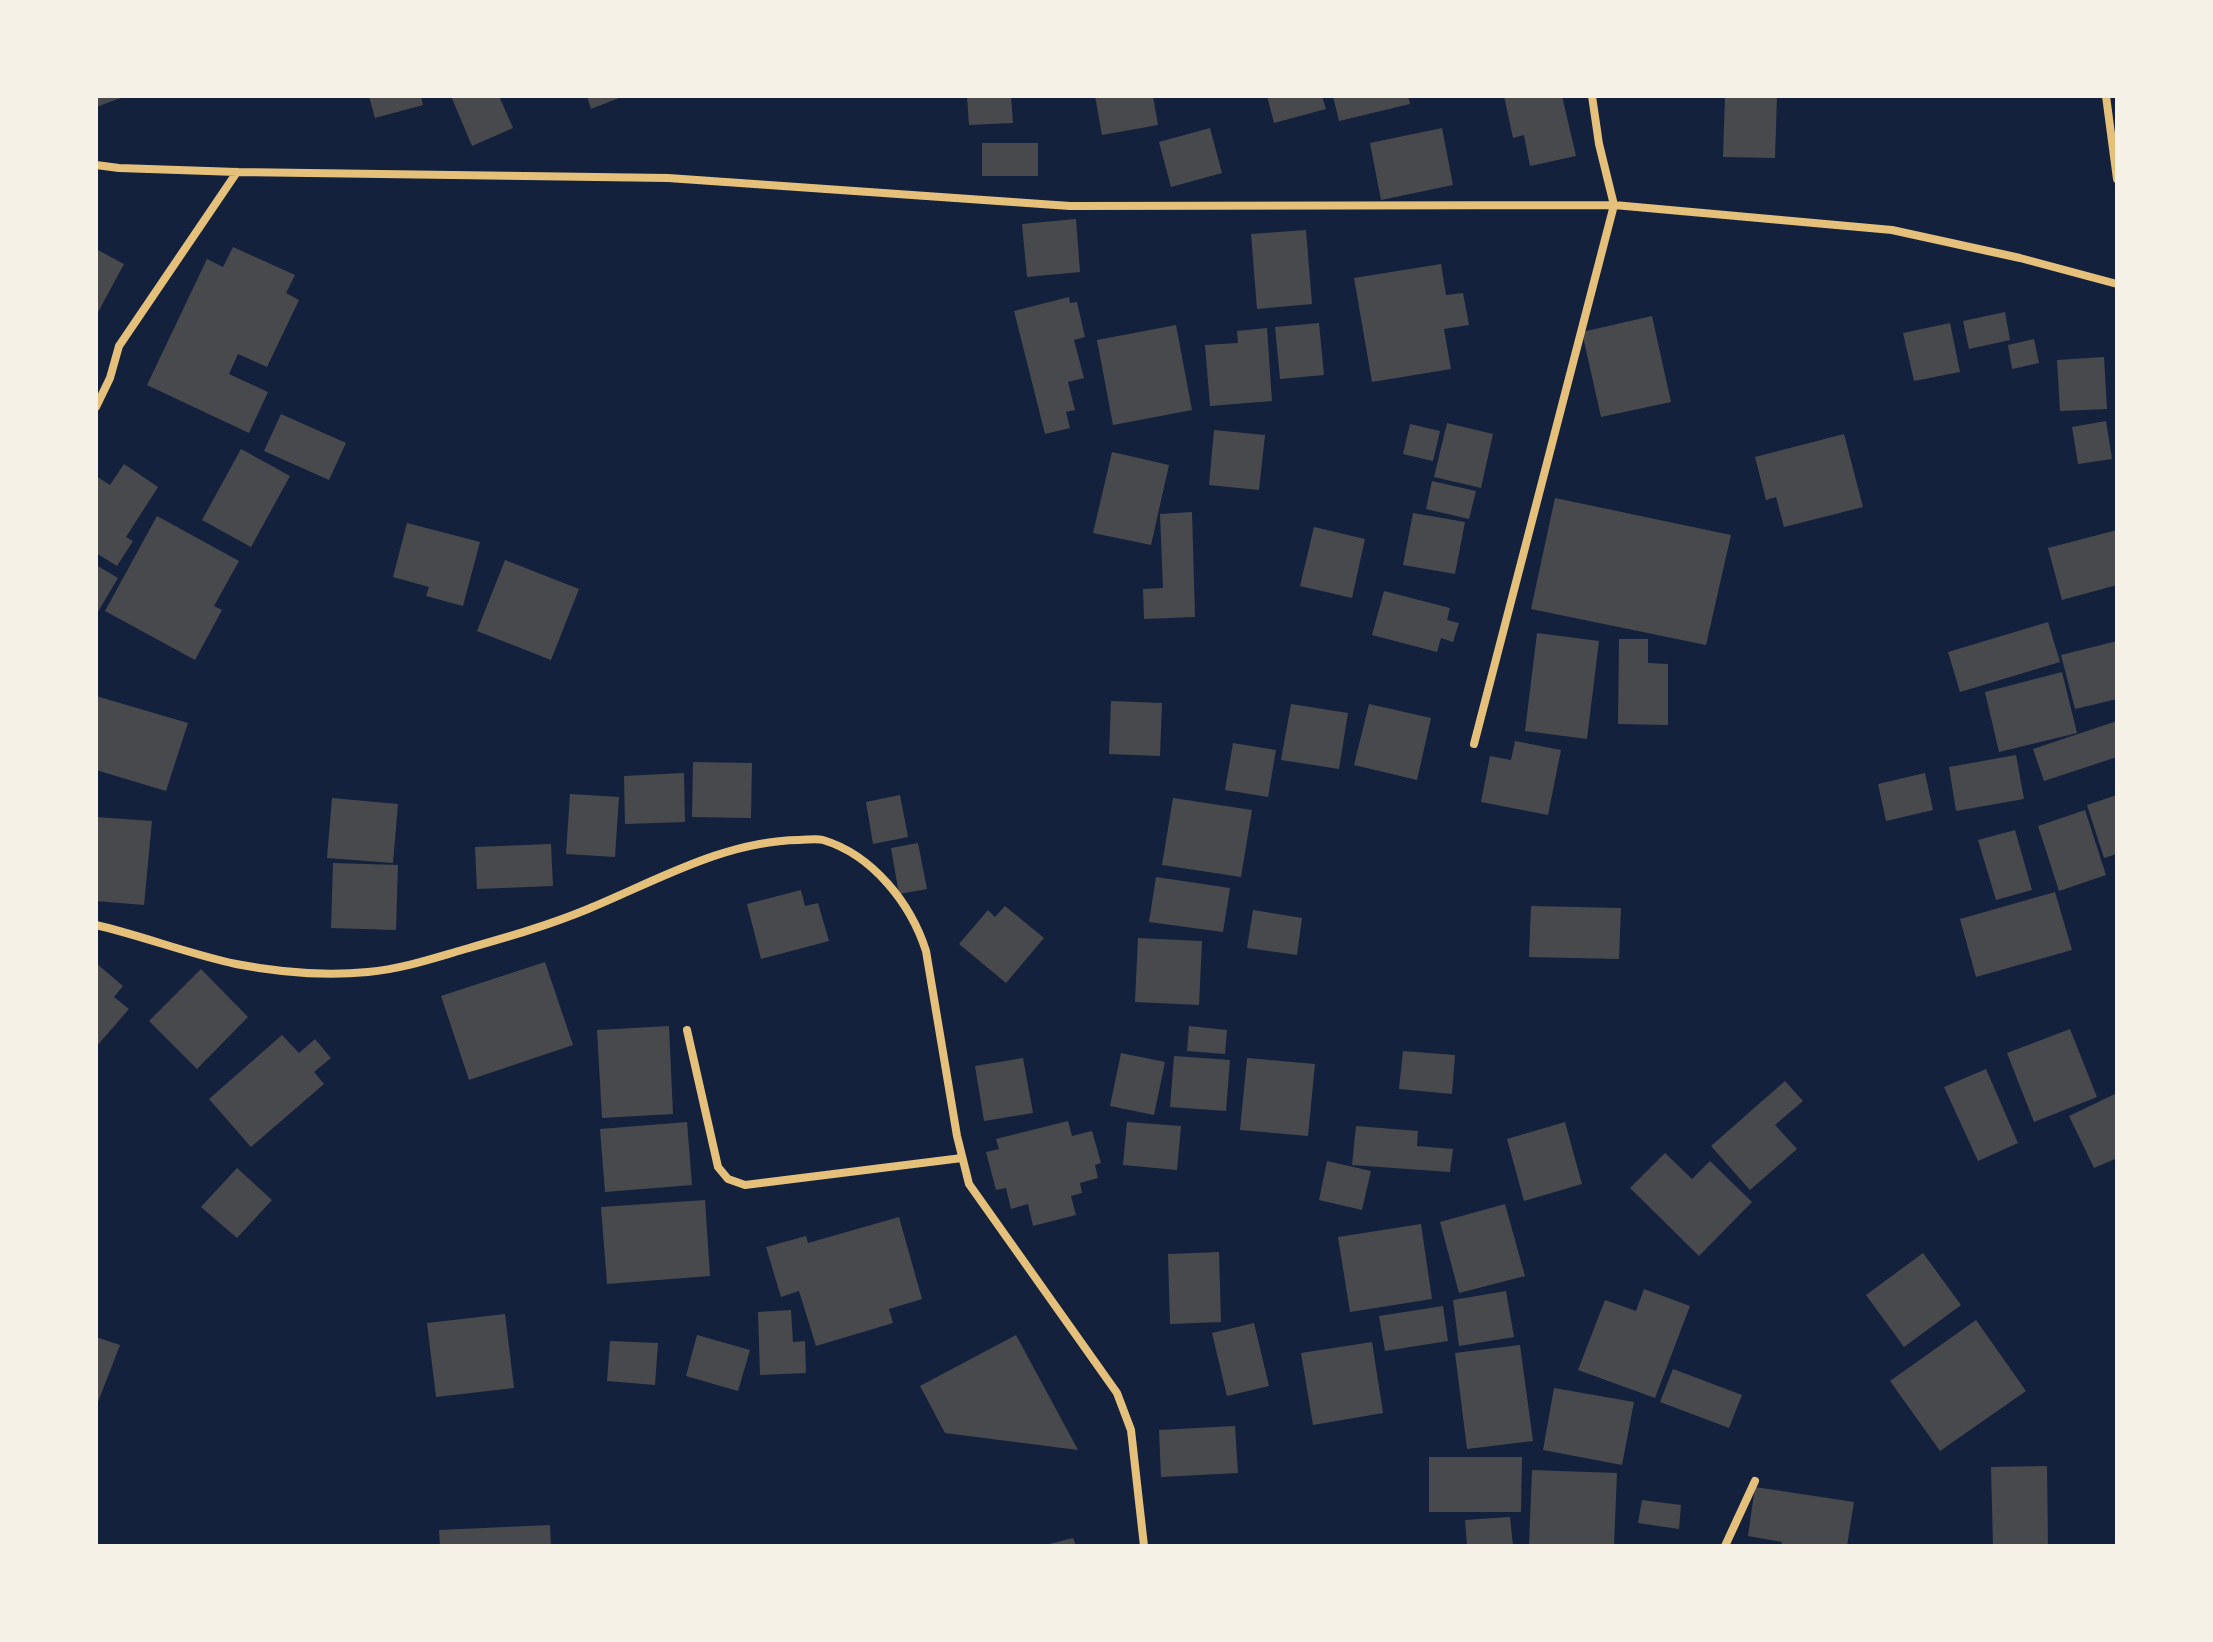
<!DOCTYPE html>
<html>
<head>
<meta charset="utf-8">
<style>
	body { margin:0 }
	#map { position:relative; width:2213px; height:1642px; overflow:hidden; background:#14213d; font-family:Rubik,sans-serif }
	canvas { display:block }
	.frame { position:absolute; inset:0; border:98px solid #f6f1e7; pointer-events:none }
</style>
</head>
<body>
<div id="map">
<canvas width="2213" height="1642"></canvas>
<div class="frame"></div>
</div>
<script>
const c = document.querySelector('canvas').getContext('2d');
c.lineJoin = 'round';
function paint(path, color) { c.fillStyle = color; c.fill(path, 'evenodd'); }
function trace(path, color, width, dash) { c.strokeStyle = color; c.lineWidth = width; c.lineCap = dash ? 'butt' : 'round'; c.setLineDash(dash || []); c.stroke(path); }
paint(new Path2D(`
	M96,96H126L96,107Z
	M369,96H421L423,105L375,118Z
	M451,96H499L513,128L472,146Z
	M587,96H624L591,109Z
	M967,96H1011L1013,123L969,125Z
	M1095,96H1153L1158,125L1102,135Z
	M1267,96H1322L1326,109L1274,123Z
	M1333,96H1408L1410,104L1339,121Z
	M1504,96H1562L1576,156L1530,166L1524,135L1513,138Z
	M1725,96H1777L1775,158L1723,157Z
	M1210,128L1222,173L1171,187L1159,142Z
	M1442,128L1453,185L1381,200L1370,143Z
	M982,143H1038V176H982Z
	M1076,219L1080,272L1027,277L1022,224Z
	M1306,230L1312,304L1257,309L1251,234Z
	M233,247L295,275L286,293L299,300L267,367L238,354L229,374L268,392L249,433L147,385L207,259L223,267Z
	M96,249L124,264L96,316Z
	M1441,264L1446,295L1463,293L1469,325L1444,329L1451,369L1372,382L1354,278Z
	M1069,297L1070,303L1077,302L1085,337L1074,340L1084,378L1068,382L1075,410L1066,412L1070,428L1045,434L1014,311Z
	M2005,312L2010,340L1969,349L1963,321Z
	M1652,316L1671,402L1601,417L1582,332Z
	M1319,323L1324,375L1280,379L1275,327Z
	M1950,323L1960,372L1914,381L1903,333Z
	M1176,325L1192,410L1113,425L1097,340Z
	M1267,328L1272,401L1210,406L1205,345L1238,343L1237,331Z
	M2034,339L2039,363L2012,369L2008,345Z
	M2104,357L2107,409L2060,411L2057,360Z
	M281,414L346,443L329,480L264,451Z
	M2106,421L2112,459L2078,464L2072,427Z
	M1447,423L1493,434L1481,488L1434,477Z
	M1410,424L1440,431L1433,461L1403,454Z
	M1214,430L1265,435L1259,490L1209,485Z
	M1844,434L1863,507L1784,527L1776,497L1766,500L1755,457Z
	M241,449L290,476L251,547L202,520Z
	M1112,452L1169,465L1151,545L1093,533Z
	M124,464L158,487L126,537L133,541L117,566L96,553V476L110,485Z
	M1432,481L1476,491L1469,519L1426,509Z
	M1555,498L1731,535L1706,645L1531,609Z
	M1192,512L1195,617L1144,619L1143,589L1163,588L1160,514Z
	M1413,513L1465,522L1455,574L1403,565Z
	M157,516L239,561L214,606L222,610L195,660L105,611Z
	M407,523L480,542L463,606L426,596L429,587L393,577Z
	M1314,527L1365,539L1352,598L1300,586Z
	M2117,530V585L2062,600L2048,548Z
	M505,560L579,589L551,660L477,631Z
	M96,565L118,578L96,615Z
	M1384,591L1450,608L1447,620L1459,623L1453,642L1441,638L1437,652L1372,635Z
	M2048,622L2060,662L1960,692L1948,652Z
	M1537,633L1599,641L1587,739L1525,731Z
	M1619,639H1648V663L1668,664V725L1618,724Z
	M2117,641V699L2075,709L2061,655Z
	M2062,672L2077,733L1999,752L1985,692Z
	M96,696L188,723L166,791L96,770Z
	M1111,701L1162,703L1160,756L1109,754Z
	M1291,704L1348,713L1339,769L1281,760Z
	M1369,704L1431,718L1417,780L1354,765Z
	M2117,721V757L2044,781L2033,749Z
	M1515,741L1561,750L1548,815L1481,802L1490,756L1511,760Z
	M1233,743L1276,750L1268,797L1225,790Z
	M2016,755L2024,799L1956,811L1949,767Z
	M693,762L752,763L751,818L692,817Z
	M684,773L685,822L625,824L624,776Z
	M1925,773L1933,810L1886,821L1878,784Z
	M570,794L619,797L615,857L566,854Z
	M900,795L908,837L873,844L866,802Z
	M2117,795V854L2104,858L2087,805Z
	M332,798L398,804L393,863L327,858Z
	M1173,798L1252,810L1241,877L1162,865Z
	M2085,810L2106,875L2059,891L2038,826Z
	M96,817L152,821L144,905L96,901Z
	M2015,830L2032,890L1996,900L1978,840Z
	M918,843L927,889L899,894L891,848Z
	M551,844L553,886L477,889L475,847Z
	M333,863L398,865L396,930L331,928Z
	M1156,877L1230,888L1223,932L1149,922Z
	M801,890L805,906L818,903L829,941L761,959L747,904Z
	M2055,892L2072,950L1976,977L1960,919Z
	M1005,906L1044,938L1006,983L959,944L988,910L995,917Z
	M1531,906L1621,908L1619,959L1529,957Z
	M1253,910L1302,918L1297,955L1247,948Z
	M1138,938L1202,941L1199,1005L1135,1002Z
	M545,962L573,1045L469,1080L441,996Z
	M96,963L123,986L114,997L129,1009L96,1047Z
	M201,969L248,1017L197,1069L149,1021Z
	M669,1026L673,1114L602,1118L597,1030Z
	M1189,1026L1227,1030L1225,1054L1187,1051Z
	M2070,1029L2097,1097L2034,1122L2007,1053Z
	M282,1035L299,1053L315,1039L331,1058L314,1072L324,1084L251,1147L209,1099Z
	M1403,1051L1455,1055L1452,1094L1399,1089Z
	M1121,1053L1165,1062L1154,1115L1110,1106Z
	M1174,1056L1230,1060L1226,1111L1170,1107Z
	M1023,1058L1033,1113L984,1121L975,1066Z
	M1247,1058L1315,1064L1308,1136L1240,1130Z
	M1986,1069L2018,1143L1978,1161L1944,1087Z
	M1785,1081L1803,1101L1775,1125L1797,1149L1750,1190L1711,1146Z
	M2117,1093V1158L2094,1168L2069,1116Z
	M1068,1121L1072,1136L1092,1131L1101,1163L1095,1165L1098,1178L1080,1183L1082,1193L1071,1196L1076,1215L1033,1226L1028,1204L1011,1209L1006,1188L996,1190L986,1152L999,1149L996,1139Z
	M687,1122L692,1185L605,1192L600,1129Z
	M1127,1122L1181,1126L1177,1170L1123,1165Z
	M1565,1122L1582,1184L1524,1201L1507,1139Z
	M1356,1126L1418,1131L1417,1146L1453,1149L1450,1172L1352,1165Z
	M1665,1153L1692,1179L1710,1161L1752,1202L1699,1256L1630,1188Z
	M1327,1161L1371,1171L1362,1210L1319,1200Z
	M237,1168L272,1200L237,1238L201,1207Z
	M705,1200L710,1276L607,1284L601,1207Z
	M1505,1204L1525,1276L1459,1293L1440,1222Z
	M899,1217L922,1299L889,1309L893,1323L816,1346L799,1291L781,1297L766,1247L806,1236L808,1243Z
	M1421,1224L1432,1299L1350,1312L1338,1237Z
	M1219,1252L1221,1322L1170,1324L1168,1254Z
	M1923,1253L1961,1305L1904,1347L1866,1295Z
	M1644,1289L1690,1306L1655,1398L1578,1370L1605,1300L1636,1311Z
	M1506,1291L1514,1337L1459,1346L1453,1300Z
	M1443,1306L1448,1341L1385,1351L1379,1316Z
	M791,1310L793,1342L805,1341L806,1373L760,1375L758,1312Z
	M505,1314L514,1388L436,1397L427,1323Z
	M1976,1320L2026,1391L1940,1451L1890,1381Z
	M1254,1323L1269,1386L1227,1396L1212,1333Z
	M697,1335L750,1350L738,1391L686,1376Z
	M1016,1335L1078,1450L945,1433L920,1386Z
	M96,1337L120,1345L96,1407Z
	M610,1341L658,1343L655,1385L607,1381Z
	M1372,1342L1383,1413L1313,1425L1301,1353Z
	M1520,1345L1533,1441L1467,1449L1455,1353Z
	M1673,1369L1742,1395L1729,1428L1660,1402Z
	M1554,1388L1634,1402L1622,1465L1543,1450Z
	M1235,1426L1238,1473L1161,1477L1159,1430Z
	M1429,1457H1522L1521,1512H1429Z
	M2047,1466L2048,1546H1993L1991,1467Z
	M1532,1470L1617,1473L1614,1546H1529Z
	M1755,1487L1854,1502L1847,1546H1781L1782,1542L1748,1536Z
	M1642,1500L1681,1505L1679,1529L1638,1523Z
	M1510,1517L1513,1546H1467L1465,1520Z
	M550,1525L551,1546H440L439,1530Z
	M1073,1538L1076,1546H1045V1545Z`), '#48494c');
trace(new Path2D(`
	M2106,96L2117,179
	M96,165L119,168L237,172L668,178L1070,206L1614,205L1892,230L2020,258L2117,284
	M96,407L110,378L119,346L237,172
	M1474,744L1614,205L1599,144L1592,96
	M96,925C143,936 189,954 236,964C277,972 326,976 368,972C401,969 431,959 462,950C504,938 547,926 588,909C656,881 724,841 799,840C807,840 816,838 823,840C873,855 911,904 926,951L957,1136L969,1184L1117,1393L1131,1430L1144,1546
	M687,1030L718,1167L728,1179L745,1185L962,1158
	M1725,1546L1755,1481`), '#e5c07b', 8);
</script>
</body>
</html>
